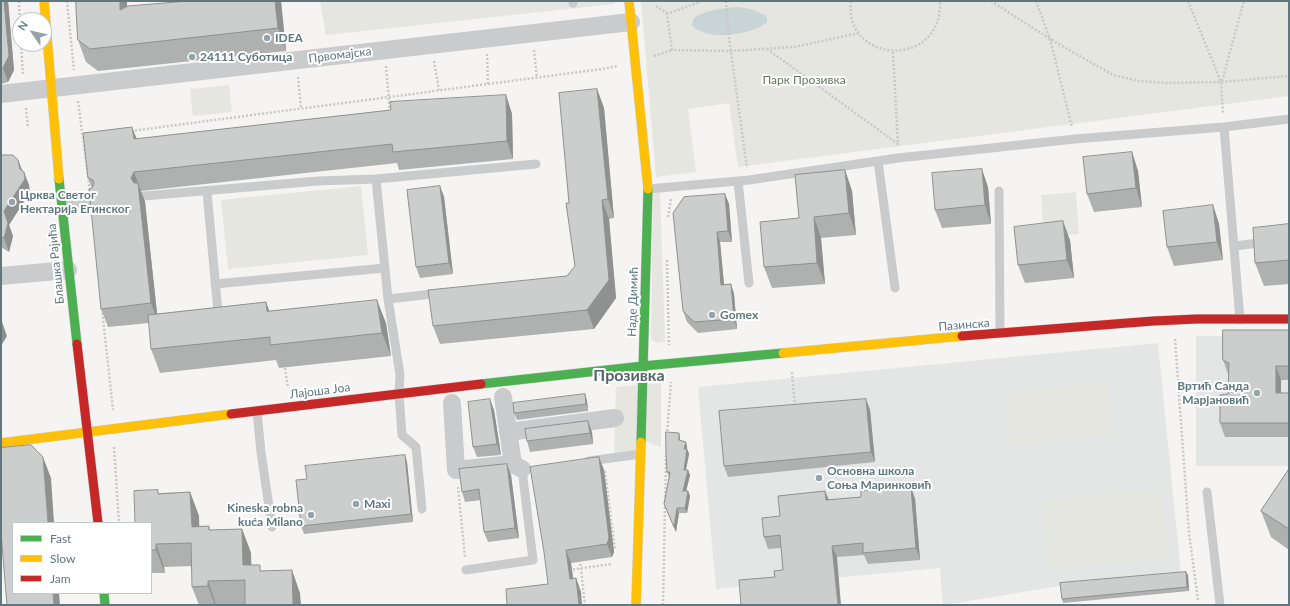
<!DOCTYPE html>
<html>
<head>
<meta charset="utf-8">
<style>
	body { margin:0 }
	#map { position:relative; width:1290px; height:606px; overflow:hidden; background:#f5f4f2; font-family:Lato,sans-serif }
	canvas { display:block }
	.frame { position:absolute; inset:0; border:2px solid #5e787f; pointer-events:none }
	.legend { position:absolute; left:12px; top:522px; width:140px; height:72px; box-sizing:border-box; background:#fff; border:1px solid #bfc9cc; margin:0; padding:5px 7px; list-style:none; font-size:12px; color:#5e787f }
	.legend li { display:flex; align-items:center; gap:8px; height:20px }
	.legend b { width:20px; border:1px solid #bfc9cc }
	.north { position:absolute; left:12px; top:12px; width:40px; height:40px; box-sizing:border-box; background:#fff; border:1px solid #bfc9cc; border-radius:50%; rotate:304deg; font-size:11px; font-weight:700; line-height:16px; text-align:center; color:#5e787f }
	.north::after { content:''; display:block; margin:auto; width:14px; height:18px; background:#93a3a7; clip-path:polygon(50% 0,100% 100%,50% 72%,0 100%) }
</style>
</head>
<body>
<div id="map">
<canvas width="1290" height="606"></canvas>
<div class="frame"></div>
<ul class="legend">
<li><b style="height:5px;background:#4caf50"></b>Fast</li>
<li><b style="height:5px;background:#ffc107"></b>Slow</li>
<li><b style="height:5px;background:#c62828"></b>Jam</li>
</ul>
<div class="north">N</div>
</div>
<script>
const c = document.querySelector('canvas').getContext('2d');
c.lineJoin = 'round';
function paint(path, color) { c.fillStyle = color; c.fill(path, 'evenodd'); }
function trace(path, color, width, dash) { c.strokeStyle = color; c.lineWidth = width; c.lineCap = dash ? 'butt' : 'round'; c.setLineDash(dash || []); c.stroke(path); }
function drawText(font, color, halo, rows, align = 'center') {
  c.font = font + ' Lato,sans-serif'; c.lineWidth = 4; c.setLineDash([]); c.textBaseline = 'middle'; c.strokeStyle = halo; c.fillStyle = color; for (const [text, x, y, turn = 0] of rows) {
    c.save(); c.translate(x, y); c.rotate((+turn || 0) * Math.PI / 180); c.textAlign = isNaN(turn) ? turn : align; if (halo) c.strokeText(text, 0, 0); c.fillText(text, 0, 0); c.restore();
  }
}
paint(new Path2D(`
	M1196,336L1289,337V466H1196Z
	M1158,343L1181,573L1059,586L944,605H943L940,568L716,589L698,387Z`), '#e4e5e5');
paint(new Path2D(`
	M320,1H614L615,4L326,35Z
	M641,1H1289V96L738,167L729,103L688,109L696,172L656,177Z
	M229,85L232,112L193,116L190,89Z
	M361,186L368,255L228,269L221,200Z
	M653,191H660L665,342L657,343L651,339Z
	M1076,192L1079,234L1044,237L1041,195Z
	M1108,382L1113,435L1010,445L1005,393Z
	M661,383V448L642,439L641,454L614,457L616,387Z
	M1161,489L1168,558L1048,570L1041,500Z`), '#e4e6df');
paint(new Path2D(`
	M737,7C748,8 757,10 767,17V22C753,35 704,42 692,25L694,18C706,10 723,8 737,7Z`), '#c8d4d5');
const fast = new Path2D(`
	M59,179L77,344
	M481,384L643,366L783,353
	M641,442L648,189
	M104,593L105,605`);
const slow = new Path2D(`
	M44,1L59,179
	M629,1L648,189
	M783,353L962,336
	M1,443L231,414
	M636,605L641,442`);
const jam = new Path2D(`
	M962,336L1153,321L1197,319H1289
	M77,344L98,523
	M231,414L481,384`);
trace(fast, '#d1d2d2', 10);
trace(slow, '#d1d2d2', 10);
trace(jam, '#d1d2d2', 10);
trace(new Path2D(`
	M19,1L20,22
	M67,1L74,70
	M702,1L667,14L672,50L731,51L794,47L859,33
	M726,1L729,38L747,168
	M851,1C843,64 943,70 940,1
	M991,1L1050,39L1113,75L1139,81L1167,83L1221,82L1289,76
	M1036,1L1050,39L1072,127
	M1188,1L1221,82L1223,114
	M656,6L667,13
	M21,44L23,75
	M767,49L898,144
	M534,50L537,78
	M893,52L898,145
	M487,54L488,84
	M654,56L672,50
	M434,61L439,90
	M386,66L390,113
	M298,77L301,108
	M1222,81L1244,1
	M78,101L90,191
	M26,108L28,128
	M131,131L602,69L618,66
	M668,217L671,198
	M667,260L669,345
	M102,309L113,410
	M1175,339L1189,533L1198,600
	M285,368L288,388
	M792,372L795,408
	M667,435L671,382
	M114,447L119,523
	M605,471L615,550
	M458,487L465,557
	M580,560L585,605
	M569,570L612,564
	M663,605L666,456`), '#c7c9c8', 2.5, [2, 2]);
trace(new Path2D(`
	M573,1V3
	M1224,127L1240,320
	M878,161L895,288
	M376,179L536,164
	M738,181L749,283
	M648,189L749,180L898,158L1075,139L1224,127L1289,119
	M999,191L1000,333
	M207,192L218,312L225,316
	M144,196L318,181L376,179L388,299L400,375L399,393L402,435L416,447L422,509
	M62,206L95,202
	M1235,246L1289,239
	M215,284L385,268
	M388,299L441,293
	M257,412L261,452L272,527
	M589,461L641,454
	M1207,492L1220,605
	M466,570L533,560L522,469H524`), '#cacbcc', 9);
trace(new Path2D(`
	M1,94L631,22
	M1,276L68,270
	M503,397L513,464
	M452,403L456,470L513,464L522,469
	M508,432L615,418`), '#cacbcc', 18);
trace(fast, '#4caf50', 9);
trace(slow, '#ffc107', 9);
trace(jam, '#c62828', 9);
paint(new Path2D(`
	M1,1H8L14,70L8,82L1,84Z
	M76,1H127V7L188,1H281L286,51L98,71L86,62L78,40Z
	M597,89L604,108L614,218L609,219L616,298L594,329L440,344L433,326L567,276L575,266L569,203Z
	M506,95L512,114L513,159L399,170L397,163L141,191L145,202L157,314L266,302L269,311L386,323L391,356L279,368L276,360L160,373L151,349L149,323L108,327L101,309L92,188L88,178L132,127L137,139L391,110Z
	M1132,152L1138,171L1142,207L1094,212L1087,194Z
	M1,155L18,160L22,170L29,185L30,192L9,225L13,236L9,252L1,247Z
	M845,170L852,191L856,235L821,238L825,284L772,288L764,267L799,218Z
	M440,186L444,197L453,274L420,278L416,267Z
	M988,187L991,224L942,228L935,210Z
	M725,194L729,204L732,242H720L724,284H731L734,294L737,329L698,333L687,322L683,311Z
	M1213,205L1219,224L1223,260L1174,266L1167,247Z
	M1289,224V284L1264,286L1255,263Z
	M1070,240L1074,278L1025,283L1018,265Z
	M1289,330V380H1281V393H1289V437H1225L1220,423L1228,394L1229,374H1228L1223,360Z
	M585,394L587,401L588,411L517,420L514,413Z
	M494,410L501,455L477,457L473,447Z
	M870,410L875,462L728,477L724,466Z
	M592,432L593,444L530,452L527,441Z
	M680,438V441L686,442L687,447V449L689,454L686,470H688L690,475L686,491H688L690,496L687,513H679L676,532L664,504L669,477L667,472Z
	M405,455L407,462L413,522L304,534L301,526L307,479Z
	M599,457L604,470L614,552L612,557L571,563L573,579L576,578L581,592L548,584Z
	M1289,469V550L1271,537L1261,511Z
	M511,475L519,538L488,542L484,532L481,500L465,502L462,492Z
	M911,487L915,499L920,560L868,564L864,555L837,557L775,577L783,570L781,548L768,549L764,537L780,516L825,491L829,500L861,497Z
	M190,492L199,516V526H209L210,530L242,529L251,553V565L300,593L245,604L216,605H199L192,587V566L164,567L165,573H151V523L159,493Z
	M1186,572L1188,575L1189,591L1063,603L1062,599Z`), '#afb1b1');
paint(new Path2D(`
	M4,1H8L14,70L8,82L3,68Z
	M120,1H127L128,32L120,10Z
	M275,1H281L286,51L278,28Z
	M597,89L604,108L614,218L608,199Z
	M506,95L512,114L513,159L507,141Z
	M132,127L139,146L134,139Z
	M1132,152L1138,171L1142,207L1136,188Z
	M18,160L23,173L24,172L29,185L30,192L9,225L13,236L9,252L4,238V211L20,169Z
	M982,169L988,187L991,224L985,205Z
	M845,170L852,191L856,235L849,213Z
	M134,172L145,202L158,322L151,303L131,178Z
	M440,186L444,197L453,274L449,263Z
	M725,194L729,204L732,242L728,231Z
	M602,200L609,219L616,298L594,329L587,310Z
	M1213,205L1219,224L1223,260L1217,242Z
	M814,217L821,238L825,284L817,263Z
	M1063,221L1070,240L1074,278L1067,260Z
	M717,232L720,242L725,295L721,285Z
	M731,284L734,294L737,329L734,319Z
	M377,300L386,323L391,356L382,333Z
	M266,302L275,326L267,311Z
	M1,319L7,336L1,346Z
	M1276,366L1281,380V407L1276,393Z
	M585,394L587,401L588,411L586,404Z
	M490,399L494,410L501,455L497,444Z
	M866,399L870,410L875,462L871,452Z
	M588,421L592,432L593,444L590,433Z
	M679,433L680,438V445L679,440Z
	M686,442L687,447L686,454L684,449Z
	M687,449L689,454L685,474L684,470Z
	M405,455L407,462L413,522L411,514Z
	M43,457L51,478L54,523H48Z
	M599,457L604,470L614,552L612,557L607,544Z
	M507,464L511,475L519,538L515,528Z
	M688,470L690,475L685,496L683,491Z
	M911,487L915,499L920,560L916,548Z
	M688,491L690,496L687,513L685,508Z
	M825,491L830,503L826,500Z
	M190,492L199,516L200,550L192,527Z
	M677,508L679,513L676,532L674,527Z
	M242,529L251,553L252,588L243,565Z
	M156,544L164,567L165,573L156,550Z
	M832,546L837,557L841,605H838Z
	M566,550L571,563L575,592L570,579Z
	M292,570L300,593L301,605H293Z
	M1186,572L1188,575L1189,591L1187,587Z
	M576,578L581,592L582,605H579Z
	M208,581L216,605H215L208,586Z
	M53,593H59L60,605H54Z`), '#8f9090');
const building = new Path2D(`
	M1,1H4L9,56L3,68L1,69Z
	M76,1H120V10L128,6L188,1H275L278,28L90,49L78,40Z
	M597,89L608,199L602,200L609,280L587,310L433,326L428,290L567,276L575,266L566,203H569L559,93Z
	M506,95L507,141L393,152L392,144L134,172L131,178L134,183H138L151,303L101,309L89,189L92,188L94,183L93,180L88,178L83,133L132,127L134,139L391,110L390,102Z
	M1132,152L1136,188L1087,194L1083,157Z
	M1,155H13L18,160L20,169L24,172L25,179L4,211L8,223L4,238L1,237Z
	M982,169L985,205L935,210L932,173Z
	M845,170L849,213L814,217L817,263L764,267L760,222L799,218L795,175Z
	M440,186L449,263L416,267L407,190Z
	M725,194L728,231L717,232L721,285L731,284L734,319L694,322L683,311L673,213L684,197Z
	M1213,205L1217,242L1167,247L1163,211Z
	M1063,221L1067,260L1018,265L1014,227Z
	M1289,224V260L1255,263L1253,228Z
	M377,300L382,333L270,345V337L151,349L148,315L266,302L267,311Z
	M1223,330H1289V366H1276V393H1289V423H1220V395L1228,394L1229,363L1223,360Z
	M585,394L586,404L514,413L513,403Z
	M490,399L497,444L473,447L468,402Z
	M866,399L871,452L724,466L719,411Z
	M588,421L590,433L527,441L525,429Z
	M666,432L679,433V440L686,442L684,449H687L684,470H688L683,491H688L685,508H677L674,527L664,504L670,472H667L666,455Z
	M31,445L43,457L48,523H13V593H53L54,605H7L1,533V448Z
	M405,455L411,514L301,526L296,480L307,479L305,466Z
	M599,457L609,538L607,544L566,550L570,579L576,578L579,605H507L506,589L548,584L544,552L530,467Z
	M507,464L515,528L484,532L479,489L462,492L459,469Z
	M1289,469V529L1261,511Z
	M911,487L916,548L863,553V543L832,546L838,605H741L739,580L775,577L774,571L783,570L780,535L764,537L762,518L780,516L778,496L825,491L826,500L861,497V491Z
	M158,490V494L190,492L192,527L209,526V530L242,529L243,565H260V571L292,570L293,605H245V580L208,581V586L192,587L191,543L156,544V550H151V523H135L134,491Z
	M1186,572L1187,587L1062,599L1060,583Z`);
paint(building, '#cccece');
trace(building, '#8f9090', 1);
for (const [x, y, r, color] of [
	[267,38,4,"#93a3a7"],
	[192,57,4,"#93a3a7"],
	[12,202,4,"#93a3a7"],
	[712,315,4,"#93a3a7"],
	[1257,393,4,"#93a3a7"],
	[819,478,4,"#93a3a7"],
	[356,504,4,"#93a3a7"],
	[311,515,4,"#93a3a7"]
]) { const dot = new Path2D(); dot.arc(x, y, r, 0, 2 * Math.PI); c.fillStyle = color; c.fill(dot); trace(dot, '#fff', 1.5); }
drawText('bold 12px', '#5e787f', '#fff', [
	["IDEA",275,38],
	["24111 Суботица",200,57],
	["Црква Светог",20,195],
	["Нектарија Егинског",20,209],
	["Gomex",720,315],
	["Вртић Санда",1249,386,"right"],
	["Марјановић",1249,400,"right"],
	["Основна школа",827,471],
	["Соња Маринковић",827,485],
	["Maxi",364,504],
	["Kineska robna",303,508,"right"],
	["kuća Milano",303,522,"right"]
], 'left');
drawText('12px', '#5e787f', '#fff', [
	["Првомајска",340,55,-7],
	["Блашка Рајића",56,264,-96],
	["Наде Димић",633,302,-88],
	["Пазинска",964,325,-5],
	["Лајоша Јоа",320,391,-7]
]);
drawText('12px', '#67775d', '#fff', [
	["Парк Прозивка",804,80]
]);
drawText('bold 16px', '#50646a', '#fff', [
	["Прозивка",629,376]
]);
</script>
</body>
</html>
